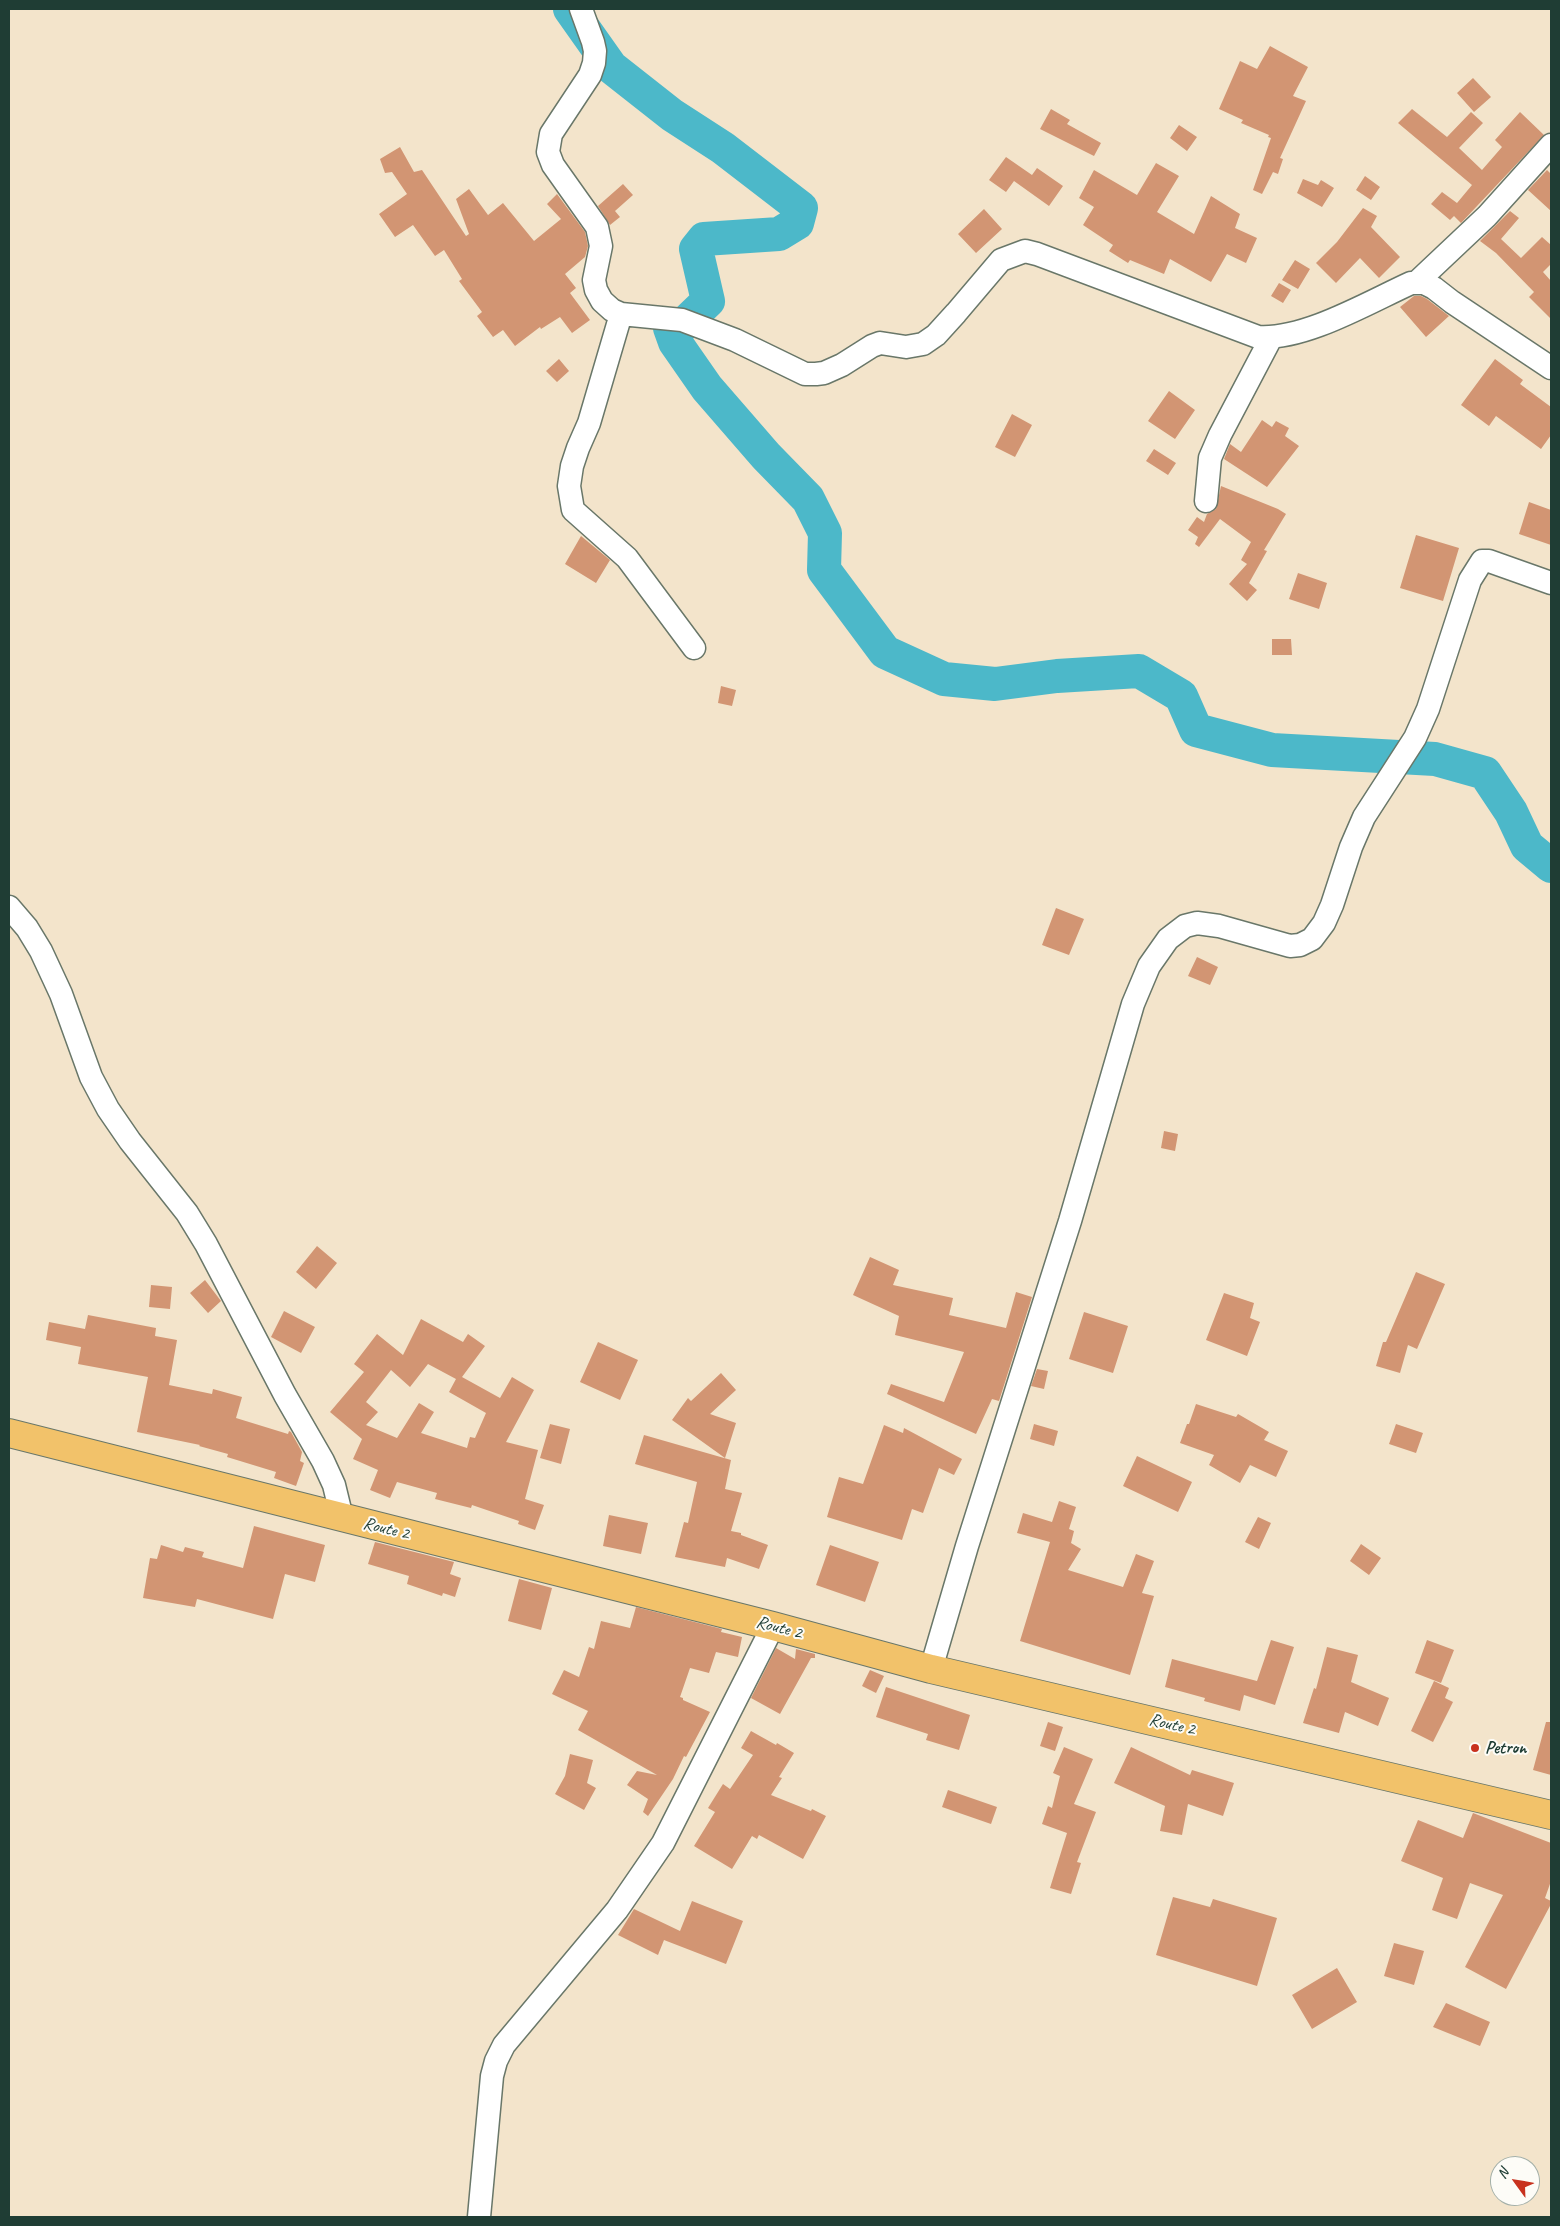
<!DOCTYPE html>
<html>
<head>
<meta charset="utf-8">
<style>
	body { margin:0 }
	#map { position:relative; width:1560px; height:2226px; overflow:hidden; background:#f3e4cb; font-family:Caveat,sans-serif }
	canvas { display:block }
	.frame { position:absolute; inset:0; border:10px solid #1f3d34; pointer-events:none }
	.north { position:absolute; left:1490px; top:2156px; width:50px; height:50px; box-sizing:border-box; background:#fdfcf7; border:1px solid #a4b0a9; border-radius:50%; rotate:302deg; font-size:14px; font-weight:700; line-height:20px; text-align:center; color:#1f3d34 }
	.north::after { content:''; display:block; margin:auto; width:18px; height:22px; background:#c8321e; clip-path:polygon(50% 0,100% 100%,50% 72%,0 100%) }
</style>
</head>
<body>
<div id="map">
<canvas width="1560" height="2226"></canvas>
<div class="frame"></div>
<div class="north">N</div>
</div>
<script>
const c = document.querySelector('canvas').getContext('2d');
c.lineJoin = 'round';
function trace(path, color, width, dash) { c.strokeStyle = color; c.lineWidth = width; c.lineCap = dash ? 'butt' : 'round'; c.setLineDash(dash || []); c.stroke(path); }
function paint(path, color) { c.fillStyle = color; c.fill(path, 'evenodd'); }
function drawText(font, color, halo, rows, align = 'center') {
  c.font = font + ' Caveat,sans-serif'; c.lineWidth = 4; c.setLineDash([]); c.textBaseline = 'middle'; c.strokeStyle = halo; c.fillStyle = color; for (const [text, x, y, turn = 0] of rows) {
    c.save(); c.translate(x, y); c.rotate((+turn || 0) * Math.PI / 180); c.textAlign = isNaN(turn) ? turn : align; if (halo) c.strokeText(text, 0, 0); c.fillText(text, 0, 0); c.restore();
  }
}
trace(new Path2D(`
	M570,9L611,67L672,115L723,148L801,208L797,223L779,234L704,239L696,249L708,301L683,325L670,328L675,342L707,388L766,456L808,499L825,533L824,570L885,652L944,679L995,684L1057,676L1139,671L1181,696L1196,730L1272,750L1435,759L1485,773L1511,812L1527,846L1551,866`), '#4cb8c9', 34);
paint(new Path2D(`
	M1270,46L1308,67L1293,96L1306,101L1280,158L1283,159L1278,174L1273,172L1262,194L1253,190L1271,138L1268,137L1269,135L1241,123L1243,120L1219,109L1240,61L1257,69Z
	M1473,78L1491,97L1474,112L1457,93Z
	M1051,109L1070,120L1067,124L1101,143L1094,156L1040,129Z
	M1412,109L1447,137L1471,112L1483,123L1459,148L1482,170L1502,147L1495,140L1520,112L1544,135L1461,223L1454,216L1450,220L1431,204L1442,192L1457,203L1472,185L1398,123Z
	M1179,125L1197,137L1187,151L1170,138Z
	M400,147L414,172L422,170L466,236L469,234L456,199L469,189L488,215L503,203L534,241L561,219L547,204L557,194L585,232L588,246L585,257L565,274L576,288L570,293L590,320L572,333L560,317L541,329L540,327L515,346L503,330L493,337L477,316L482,312L459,281L462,279L444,250L435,256L413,225L395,237L379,214L407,194L392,172L385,173L380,159Z
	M1006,157L1032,175L1037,168L1063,186L1049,206L1014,181L1006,192L989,180Z
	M1156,163L1179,176L1157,212L1194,234L1211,196L1240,214L1235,228L1257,238L1246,263L1227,254L1211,282L1170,259L1164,274L1130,260L1128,263L1109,251L1113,245L1083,225L1094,207L1079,198L1094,170L1137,195Z
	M1547,170L1551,174V211L1528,190Z
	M1365,176L1380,187L1371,200L1356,190Z
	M1303,179L1318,185L1321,180L1334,188L1322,207L1297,193Z
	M623,184L633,195L615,211L620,217L610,225L598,206Z
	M1363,208L1377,216L1371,227L1400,257L1379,278L1360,258L1336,283L1316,263L1337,242Z
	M984,209L1002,229L976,253L958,234Z
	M1510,211L1519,218L1501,239L1521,258L1542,237L1551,245V264L1543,272L1551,281V319L1529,297L1534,292L1496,253L1480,241Z
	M1295,260L1310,269L1298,289L1282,280Z
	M1279,283L1291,290L1283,303L1271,296Z
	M1414,296H1421L1427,299L1449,316L1426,337L1400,307Z
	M559,359L569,371L557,382L546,371Z
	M1495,359L1523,380L1520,384L1551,407V435L1541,449L1496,416L1489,426L1461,405Z
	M1169,391L1195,410L1175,439L1148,421Z
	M1012,414L1032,425L1015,457L995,447Z
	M1262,420L1272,427L1276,421L1289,428L1285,436L1299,446L1267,487L1224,459L1230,444L1241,452Z
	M1154,449L1176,463L1168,475L1146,461Z
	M1221,486L1278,509L1286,514L1264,550L1267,551L1249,583L1257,590L1247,601L1229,584L1247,564L1241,560L1251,542L1220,519L1199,547L1195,544L1198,537L1188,530L1197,517L1204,522L1207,514L1216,509Z
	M1529,502L1551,510V545L1519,534Z
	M1416,535L1459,548L1443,601L1400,588Z
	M581,536L610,560L596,583L565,564Z
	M1298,573L1327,583L1319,609L1289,599Z
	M1272,639H1291L1292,655H1272Z
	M721,686L736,690L732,706L718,703Z
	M1056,908L1084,919L1069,955L1042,945Z
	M1197,957L1218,967L1210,985L1188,976Z
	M1164,1131L1178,1134L1175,1151L1161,1148Z
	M317,1246L337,1263L316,1289L296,1272Z
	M870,1257L899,1270L893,1285L953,1298L949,1315L1006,1328L1016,1292L1032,1297L999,1401L992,1399L976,1434L887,1394L891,1384L944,1402L964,1352L895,1335L899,1316L853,1295Z
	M1416,1272L1445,1284L1417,1349L1408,1345L1400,1373L1376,1366L1383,1342H1386Z
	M205,1280L221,1301L208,1313L190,1293Z
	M151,1285L172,1287L170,1309L149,1307Z
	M1224,1293L1254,1303L1250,1318L1260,1322L1247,1356L1206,1340Z
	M284,1311L315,1327L301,1353L271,1337Z
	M1084,1312L1128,1326L1113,1373L1069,1359Z
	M88,1315L156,1328L155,1336L177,1340L169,1385L212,1394L213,1389L242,1397L236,1418L288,1434L289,1431L291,1432L302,1452L300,1461L304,1463L296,1486L274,1478L276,1472L227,1457L228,1454L199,1446L200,1445L137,1432L148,1377L78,1364L81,1347L46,1340L49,1322L85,1329Z
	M421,1319L463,1342L468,1334L485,1346L462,1377L500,1398L512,1377L534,1390L506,1442L538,1450L525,1499L544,1505L535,1530L518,1524L519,1521L472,1505L471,1508L435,1499L437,1493L397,1482L390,1498L370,1490L378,1470L353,1459L362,1439L330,1412L364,1372L354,1364L377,1334L403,1355ZM428,1364L456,1379L449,1392L486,1413L475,1438L470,1437L467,1448L421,1433L434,1412L419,1403L397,1438L366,1425L378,1412L366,1402L391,1370L410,1387Z
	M598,1342L638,1360L620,1400L580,1382Z
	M1037,1369L1048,1371L1044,1389L1031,1386Z
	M721,1373L736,1390L710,1414L736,1423L725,1458L672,1420L688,1398L691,1401Z
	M1196,1404L1236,1417L1238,1414L1269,1432L1264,1440L1288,1451L1276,1477L1250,1465L1240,1483L1209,1465L1214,1455L1180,1443L1187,1424H1189Z
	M550,1424L570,1429L561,1464L540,1458Z
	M1034,1424L1058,1431L1054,1446L1030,1439Z
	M1396,1424L1423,1433L1416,1453L1389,1444Z
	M884,1425L903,1433L904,1428L962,1459L954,1475L939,1468L923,1513L912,1509L902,1540L827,1517L839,1477L863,1484Z
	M644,1435L731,1460L725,1489L742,1493L731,1531L741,1533V1535L768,1545L759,1569L727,1558L725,1567L675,1557L684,1522L688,1523L697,1482L635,1464Z
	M1137,1456L1192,1482L1178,1512L1123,1486Z
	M1059,1501L1076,1507L1069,1529L1074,1531L1071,1543L1081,1549L1068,1570L1123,1587L1136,1554L1154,1561L1142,1593L1154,1596L1130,1675L1020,1641L1050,1542L1017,1533L1023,1513L1052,1522Z
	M609,1515L648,1523L641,1554L603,1546Z
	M1258,1517L1271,1523L1259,1549L1245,1542Z
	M254,1526L325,1545L315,1582L285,1574L273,1619L197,1599L195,1607L143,1598L150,1558L157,1559L161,1545L183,1552L185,1547L204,1552L202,1557L243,1568Z
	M375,1542L454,1562L450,1574L461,1578L455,1597L443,1593L442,1596L407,1584L409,1576L368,1564Z
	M1361,1544L1381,1558L1369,1575L1350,1561Z
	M830,1545L879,1562L865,1602L816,1585Z
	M519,1579L552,1588L541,1630L508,1621Z
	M636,1607L722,1629L721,1632L742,1637L738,1657L716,1652L709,1673L690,1668L680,1697L683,1698V1700L710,1712L686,1757L684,1756L673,1779L648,1816L643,1812L648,1799L627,1785L637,1771L657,1775L578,1730L588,1711L552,1694L564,1670L579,1677L589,1647L594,1649L601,1621L630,1628Z
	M1271,1640L1294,1647L1275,1705L1244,1695L1240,1711L1204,1701L1205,1698L1165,1687L1172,1659L1257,1681Z
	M1427,1640L1454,1650L1441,1683L1415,1673Z
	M1327,1647L1358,1655L1351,1682L1389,1698L1378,1726L1345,1712L1339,1733L1303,1723L1314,1688L1316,1689Z
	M776,1648L795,1659L796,1649L815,1654V1658H811L780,1714L751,1698Z
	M870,1670L884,1676L876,1693L862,1686Z
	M1434,1681L1449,1688L1445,1698L1453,1702L1433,1742L1411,1731Z
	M886,1687L970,1715L959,1750L926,1740L928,1734L876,1717Z
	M1048,1722L1063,1727L1055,1751L1040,1746Z
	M1546,1722H1551V1775L1533,1770Z
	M751,1731L776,1745L777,1743L794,1753L779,1777L782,1778L771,1795L811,1811L812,1809L826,1816L803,1859L759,1835L757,1839L752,1836L732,1869L694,1846L715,1812L708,1808L723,1784L730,1789L753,1755L741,1748Z
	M1064,1747L1093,1759L1074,1804L1096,1812L1077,1862L1081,1863L1071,1894L1050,1888L1067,1833L1042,1824L1048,1806L1052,1808L1060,1776L1053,1773Z
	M1131,1747L1190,1775L1192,1770L1234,1783L1223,1816L1188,1804L1182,1835L1160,1831L1165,1806L1114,1783Z
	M570,1754L593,1760L587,1783L596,1788L584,1810L555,1794L565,1776Z
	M948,1790L997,1807L991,1824L942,1807Z
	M1473,1813L1551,1843V1881L1545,1898L1551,1901V1904L1506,1989L1465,1967L1503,1895L1470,1883L1457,1919L1432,1910L1443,1878L1401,1861L1418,1820L1463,1838Z
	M1173,1897L1210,1907L1213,1899L1277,1918L1257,1986L1156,1955Z
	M692,1901L743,1921L726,1964L664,1940L658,1955L618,1935L634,1909L680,1931Z
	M1394,1943L1424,1951L1414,1985L1384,1976Z
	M1337,1968L1357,2002L1312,2029L1292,1995Z
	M1446,2003L1490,2022L1480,2046L1433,2027Z`), '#d29573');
const minor = new Path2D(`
	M581,9L593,42L595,51L594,63L590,75L551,134L548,152L553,165L597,227L601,246L594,280L596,290L602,301L612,310L621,314L682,320L735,340L805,374H816L824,373L842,365L872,346L880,343L906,347L923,344L936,335L956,313L1001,260L1025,251L1037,254L1258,337C1305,340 1367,303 1411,283H1424L1434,288L1452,302L1551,368
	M1417,282L1487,216L1551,145
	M621,314L589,423L578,448L572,466L569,486L573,510L627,558L694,648
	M1206,501L1210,458L1220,435L1271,338
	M9,907L27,928L41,951L61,994L91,1077L108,1109L130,1141L187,1213L206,1244L285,1395L323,1461L334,1485L342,1518
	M931,1669L967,1546L1070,1221L1133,1004L1149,966L1168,939L1185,926L1197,923L1219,926L1290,946L1300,945L1312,939L1324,923L1332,905L1351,847L1364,817L1415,738L1428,709L1470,580L1482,561H1489L1551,583
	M479,2217L492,2076L496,2061L504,2045L617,1910L663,1843L773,1626`);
const highway = new Path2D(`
	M9,1433L773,1626L931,1669L1551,1815`);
trace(minor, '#697769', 25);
trace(highway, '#697769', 30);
trace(minor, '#fff', 22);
trace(highway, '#f2c26a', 28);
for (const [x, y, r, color] of [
	[1475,1748,5,"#c8321e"]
]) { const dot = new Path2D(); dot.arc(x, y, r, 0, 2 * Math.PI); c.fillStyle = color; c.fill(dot); trace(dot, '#fdfcf7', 2); }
drawText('18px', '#1f3d34', '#fdfcf7', [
	["Route 2",386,1529,14],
	["Route 2",779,1628,15],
	["Route 2",1172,1725,13]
]);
drawText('bold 18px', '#1f3d34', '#fdfcf7', [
	["Petron",1485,1748]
], 'left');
</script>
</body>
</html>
